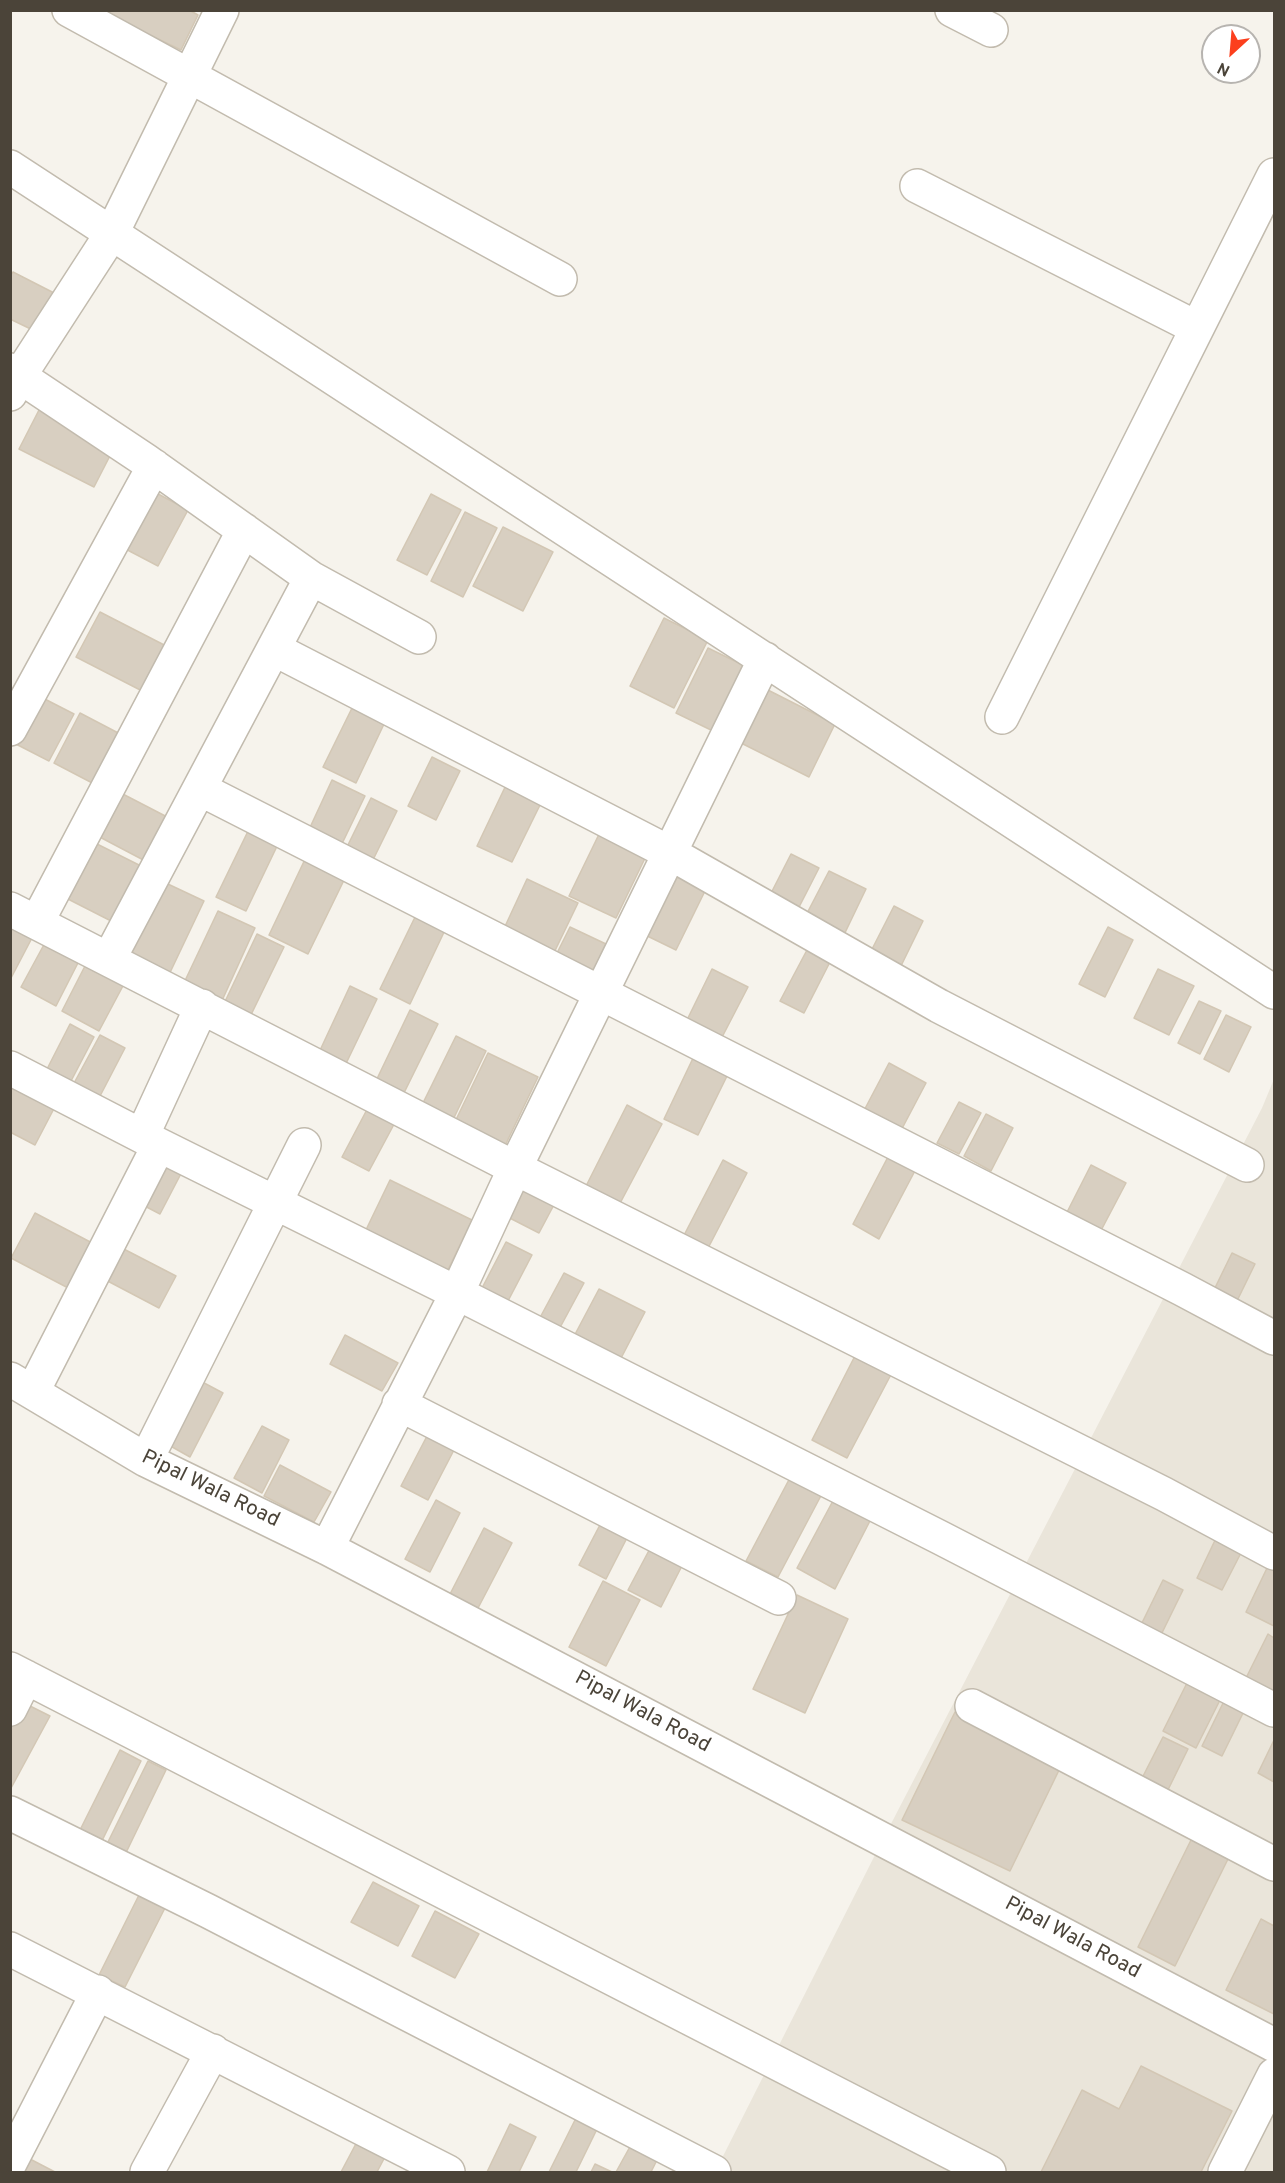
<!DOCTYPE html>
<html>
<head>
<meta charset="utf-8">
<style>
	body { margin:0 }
	#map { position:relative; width:1285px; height:2183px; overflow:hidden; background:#f6f3ec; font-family:Overpass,sans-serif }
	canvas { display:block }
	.frame { position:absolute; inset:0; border:12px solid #4b4439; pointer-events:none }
	.north { position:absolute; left:1201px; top:24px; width:60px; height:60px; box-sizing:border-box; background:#fff; border:2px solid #b7b4b0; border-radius:50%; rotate:206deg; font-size:16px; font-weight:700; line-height:24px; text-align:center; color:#4b4439 }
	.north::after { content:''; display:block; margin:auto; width:21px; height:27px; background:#fc3f1d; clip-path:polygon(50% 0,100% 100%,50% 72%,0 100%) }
</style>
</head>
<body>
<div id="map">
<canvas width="1285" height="2183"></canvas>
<div class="frame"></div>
<div class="north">N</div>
</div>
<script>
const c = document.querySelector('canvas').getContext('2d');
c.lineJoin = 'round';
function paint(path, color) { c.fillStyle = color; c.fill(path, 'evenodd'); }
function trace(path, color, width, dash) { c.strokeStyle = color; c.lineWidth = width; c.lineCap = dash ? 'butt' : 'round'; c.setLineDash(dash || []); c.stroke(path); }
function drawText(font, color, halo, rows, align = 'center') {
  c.font = font + ' Overpass,sans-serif'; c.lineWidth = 6; c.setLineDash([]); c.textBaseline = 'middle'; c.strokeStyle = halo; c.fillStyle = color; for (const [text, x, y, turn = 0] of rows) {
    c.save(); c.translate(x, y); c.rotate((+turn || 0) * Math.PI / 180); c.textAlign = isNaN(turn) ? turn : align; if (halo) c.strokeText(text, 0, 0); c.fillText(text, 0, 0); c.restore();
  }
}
paint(new Path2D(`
	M1274,1079V2172H715L879,1847L1262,1108Z`), '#eae5da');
const building = new Path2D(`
	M98,10H189L198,15L181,50Z
	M13,272L58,295L39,333L10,319V276Z
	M40,408L115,446L94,487L19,449Z
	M147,488L188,510L158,566L116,544Z
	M431,494L461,510L427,575L397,560Z
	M465,512L497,528L463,597L431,581Z
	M503,527L553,552L523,611L473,586Z
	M100,612L172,649L148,694L76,657Z
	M664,618L708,640L674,708L630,686Z
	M708,648L745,666L713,731L676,713Z
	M760,686L835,724L809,777L733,739Z
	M35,694L74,714L49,761L10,741Z
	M353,706L385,722L356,783L323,767Z
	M80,713L124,736L98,786L54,763Z
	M432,757L460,771L436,820L408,806Z
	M332,780L365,796L338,852L306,836Z
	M507,783L542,801L512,862L477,846Z
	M117,791L173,820L151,864L94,834Z
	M371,798L397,811L369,868L343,855Z
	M251,825L280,840L246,911L216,897Z
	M603,826L650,848L616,918L569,896Z
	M93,842L145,868L117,924L64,897Z
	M308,853L348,872L308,954L269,935Z
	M791,854L819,868L795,915L767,901Z
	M665,869L706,889L676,950L635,930Z
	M829,871L866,889L842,939L804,919Z
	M153,877L204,901L166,981L115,957Z
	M527,879L578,903L551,959L501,935Z
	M894,906L923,921L898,972L868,957Z
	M218,911L255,928L220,1005L182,987Z
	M417,913L446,928L410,1004L380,989Z
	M10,925L33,936L10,980Z
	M570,927L606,944L590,978L553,961Z
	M1108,927L1133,940L1105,997L1079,984Z
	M257,934L284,947L247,1023L221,1010Z
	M47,939L81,957L56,1006L21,987Z
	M807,950L830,962L804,1013L780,1001Z
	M86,964L124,984L99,1031L62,1011Z
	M712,969L748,987L719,1043L684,1026Z
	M1158,969L1194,986L1169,1035L1134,1018Z
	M350,986L377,999L341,1074L315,1061Z
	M1199,1001L1221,1011L1200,1054L1178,1043Z
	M410,1010L438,1024L401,1099L374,1085Z
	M1226,1015L1251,1027L1229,1072L1204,1059Z
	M70,1024L94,1037L70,1083L46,1071Z
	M100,1035L125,1048L99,1098L73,1085Z
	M456,1036L486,1051L450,1126L419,1111Z
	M488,1053L538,1077L502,1152L452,1128Z
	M695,1054L730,1070L698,1135L664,1119Z
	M889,1063L926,1083L896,1140L859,1120Z
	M10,1074L59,1099L35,1145L10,1132Z
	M372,1100L399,1115L369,1171L342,1157Z
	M959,1102L981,1113L959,1154L937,1143Z
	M627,1105L662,1124L617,1209L583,1192Z
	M986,1114L1013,1128L991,1171L964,1156Z
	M160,1152L185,1166L160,1214L135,1201Z
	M890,1153L917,1167L879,1239L853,1224Z
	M723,1160L747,1173L705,1254L681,1241Z
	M1091,1165L1126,1183L1096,1240L1062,1222Z
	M513,1178L556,1201L539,1233L496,1211Z
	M390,1180L472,1220L445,1276L363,1236Z
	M35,1213L96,1245L72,1290L11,1258Z
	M506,1242L532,1255L508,1301L482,1288Z
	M116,1245L176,1276L159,1308L100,1277Z
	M1232,1253L1255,1264L1234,1307L1211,1296Z
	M564,1273L584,1283L556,1335L536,1325Z
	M599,1289L645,1312L618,1364L572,1340Z
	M345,1335L398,1363L382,1391L330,1364Z
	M859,1348L895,1367L847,1458L812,1440Z
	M191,1376L223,1393L190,1457L158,1439Z
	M262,1426L289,1440L262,1493L234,1478Z
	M427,1436L454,1450L428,1500L401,1486Z
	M280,1465L331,1492L314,1522L264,1496Z
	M792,1474L824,1490L778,1577L746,1561Z
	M835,1497L872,1517L835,1589L797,1568Z
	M436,1500L460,1513L430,1572L405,1559Z
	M602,1521L629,1534L606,1579L579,1565Z
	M484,1528L512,1543L477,1610L449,1596Z
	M1218,1534L1244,1547L1222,1590L1197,1578Z
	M654,1541L686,1558L661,1607L628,1590Z
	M1268,1566L1274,1569V1626L1246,1612Z
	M1163,1580L1183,1590L1157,1643L1137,1633Z
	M603,1581L640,1600L606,1666L569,1647Z
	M797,1595L848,1619L805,1713L753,1689Z
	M1268,1634L1274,1638V1692L1241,1688Z
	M1190,1677L1223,1694L1196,1748L1163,1731Z
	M1228,1693L1248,1703L1222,1756L1202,1746Z
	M22,1702L50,1716L10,1790V1723Z
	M955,1712L1062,1764L1010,1871L902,1820Z
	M1163,1737L1188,1749L1164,1798L1138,1786Z
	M1274,1740V1782L1258,1773Z
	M120,1750L141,1761L97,1851L75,1840Z
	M148,1761L166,1770L121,1863L102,1854Z
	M1194,1834L1231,1853L1175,1966L1138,1947Z
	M373,1882L419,1906L398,1946L351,1922Z
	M141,1891L167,1904L125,1987L99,1975Z
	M435,1911L479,1934L455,1978L412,1956Z
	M1261,1919L1274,1926V2014L1226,1990Z
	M1141,2066L1232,2111L1201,2172H1041L1082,2090L1119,2109Z
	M579,2112L600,2123L576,2172H549Z
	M510,2124L536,2137L519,2172H487Z
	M637,2134L663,2148L651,2172H616Z
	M359,2138L387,2153L377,2172H341Z
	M30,2159L55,2172H23Z
	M595,2164L612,2172H591Z`);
paint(building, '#d8cfc1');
trace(building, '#d3c7b4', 1.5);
const minor = new Path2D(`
	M69,10L560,279
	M952,10L991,30
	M10,167L1274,992
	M917,186L1197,328
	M10,370L145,460L311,578L419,637
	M10,394L20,375L112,233L222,10
	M274,649L670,853L939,1006L1247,1165
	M1002,717L1274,175
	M10,729L154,466
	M200,789L1182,1289L1274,1338
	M10,909L515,1168L1164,1494L1274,1553
	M37,922L244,530
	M109,959L311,578
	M10,1068L159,1145L457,1293L941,1538L1274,1710
	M142,1136L202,1006
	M10,1379L146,1460L327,1548L1274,2045
	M33,1391L159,1145
	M399,1404L779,1598
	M146,1460L304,1145
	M327,1548L457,1293L515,1168L765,659
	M10,1669L989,2172
	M972,1706L1274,1864
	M10,1709L26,1677
	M10,1813L208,1911L714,2172
	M10,1949L448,2172
	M10,2163L98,1992
	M147,2172L213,2051
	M1225,2172L1274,2075`);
trace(minor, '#c2bbae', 36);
trace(minor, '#fff', 33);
drawText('21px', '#4b4439', '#fff', [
	["Pipal Wala Road",210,1490,26],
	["Pipal Wala Road",642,1713,28],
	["Pipal Wala Road",1072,1939,28]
]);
</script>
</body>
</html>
